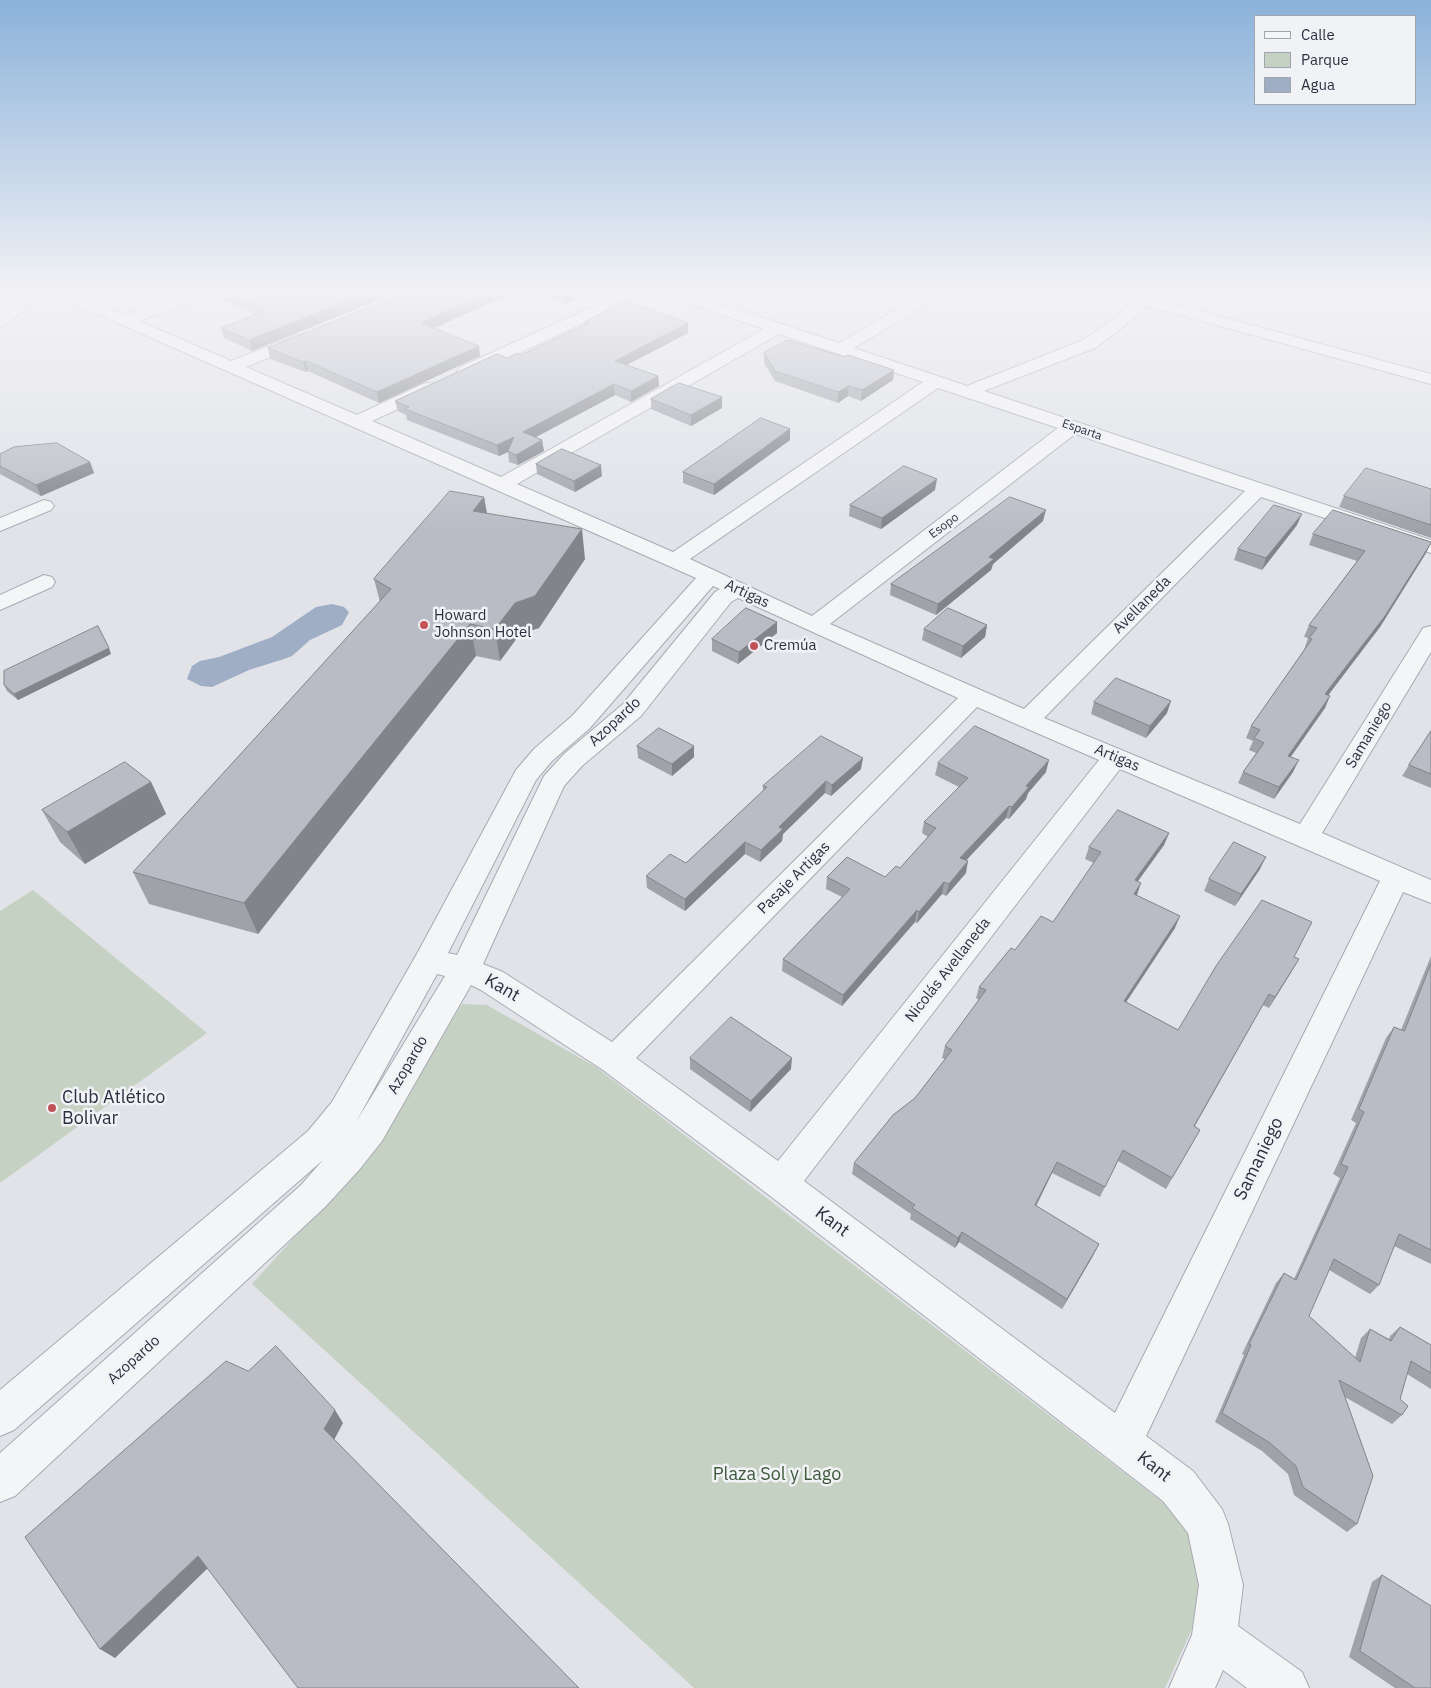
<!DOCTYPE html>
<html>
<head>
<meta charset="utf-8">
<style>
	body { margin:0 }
	#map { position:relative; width:1431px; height:1688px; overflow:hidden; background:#e1e3e9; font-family:"IBM Plex Sans",sans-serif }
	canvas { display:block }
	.legend { position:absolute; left:1254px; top:15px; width:162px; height:90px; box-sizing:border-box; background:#f1f2f6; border:1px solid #a2a4ad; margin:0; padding:6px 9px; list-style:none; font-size:15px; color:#2b303f }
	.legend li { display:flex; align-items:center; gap:10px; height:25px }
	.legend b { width:25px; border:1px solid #a2a4ad }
</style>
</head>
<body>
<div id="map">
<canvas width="1431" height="1688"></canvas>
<ul class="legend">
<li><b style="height:6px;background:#f4f5f7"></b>Calle</li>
<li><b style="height:14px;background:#c5d2c3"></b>Parque</li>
<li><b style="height:14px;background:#a0aec5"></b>Agua</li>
</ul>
</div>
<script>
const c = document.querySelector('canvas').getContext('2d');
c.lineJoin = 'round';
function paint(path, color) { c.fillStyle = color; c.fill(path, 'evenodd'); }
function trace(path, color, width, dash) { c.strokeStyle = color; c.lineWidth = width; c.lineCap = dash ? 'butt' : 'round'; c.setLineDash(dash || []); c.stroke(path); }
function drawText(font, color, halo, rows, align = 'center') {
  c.font = font + ' "IBM Plex Sans",sans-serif'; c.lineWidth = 5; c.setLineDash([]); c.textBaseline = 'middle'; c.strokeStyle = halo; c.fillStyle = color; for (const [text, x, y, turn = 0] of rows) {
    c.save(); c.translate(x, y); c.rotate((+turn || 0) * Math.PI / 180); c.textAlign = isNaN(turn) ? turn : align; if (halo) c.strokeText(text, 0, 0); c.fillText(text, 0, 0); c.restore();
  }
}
paint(new Path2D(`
	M33,890L207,1033L0,1183V911Z
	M462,1004L487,1005L596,1067L1174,1511L1189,1535L1198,1571L1199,1614L1165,1688H694L252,1284L371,1152Z`), '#c5d2c3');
paint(new Path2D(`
	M332,604L344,607L349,612L342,625L310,640L292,656L284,659L249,670L212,687L201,686L187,679L192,666L200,661L219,657L272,637L316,607Z`), '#a0aec5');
const street = new Path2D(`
	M30,294H49C44,301 34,303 27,307C18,313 11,324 0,327V314L14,302Z
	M56,294H76L125,315L186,294H208L205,297L139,321L231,361L297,335H309L311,338L309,341L246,367L357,415L423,384L429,383L435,384L438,388L435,392L372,421L501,477L764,329L671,297L668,294H690L839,343L923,294H942L939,297L854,348L967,386L1083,340L1106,325L1133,302L1117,297L1114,294H1138L1431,374V384L1147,306L1118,331L1095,348L984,391L1431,540V553L1261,497L1044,718L1300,824L1420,633L1423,628L1431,626V652L1322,833L1431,880V903L1403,892L1146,1436L1193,1471L1222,1509L1228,1524L1243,1585L1238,1626L1302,1672L1309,1688H1247L1223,1670L1215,1688H1169L1192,1635L1199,1585L1188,1533L1163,1501L769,1195L603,1070L481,990L471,985L382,1141L359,1170L325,1207L15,1496L0,1502V1453L301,1185L323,1160L14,1430L0,1436V1390L308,1131L332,1102L418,952L516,770L534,749L572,716L696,578L59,297ZM779,334L923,382L673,552L517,484ZM938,388L1058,428L812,616L690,559ZM1075,434L1245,491L1024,709L830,624ZM713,586L720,589L715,592L623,704L564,754L544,776L457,955L448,953L536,780L552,761L590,728ZM738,598L958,698L612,1042L503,972L483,964L564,786L582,766L641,716L731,602ZM977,707L1099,760L778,1161L636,1058ZM1120,769L1380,881L1115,1413L804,1181ZM437,974L445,976L356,1122Z
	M621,294H641L638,297L472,375L466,376L460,375L457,371L460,367Z
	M44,500L51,502L54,506L51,510L0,531V518Z
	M44,575L52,577L55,582L52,587L0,610V595Z`);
trace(street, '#a7aab3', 2);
paint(street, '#f4f5f7');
paint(new Path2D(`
	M209,294H393L252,351L224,338L221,328L254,315L253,313Z
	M402,294H510L434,328L480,356L379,403L308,371L306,372L270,359L268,348Z
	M537,294H588L565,304Z
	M585,322L688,323V333L627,365L658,376L659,386L631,402L615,395L535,437L542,440L544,451L518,465L509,462L508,452L499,456L407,420L406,415L398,411L395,401L507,358L521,355L585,324Z
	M764,353L893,380L861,401L848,396L838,403L775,381L764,363Z
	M651,399L722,408L691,426L651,409Z
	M790,429V440L714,495L683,483V472Z
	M0,454L90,462L94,473L41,496L0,474Z
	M536,464L602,476L575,492L537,474Z
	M1431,489V538L1339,507L1344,496Z
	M935,490L881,529L849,516L850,505Z
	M484,497L487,513L585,559L539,628L520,634L500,661L476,656L258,934L149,904L133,872L380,602L374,579Z
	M1043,521L993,564L991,570L936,615L890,595L891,584Z
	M1297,525L1262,570L1234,560L1238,549Z
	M1313,534L1426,553L1380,627L1328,695L1325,708L1290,757L1293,772L1274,799L1238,783L1243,772L1256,753L1249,750L1253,741L1246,738L1251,726L1304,650L1308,638L1304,637L1309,625L1357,561L1309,545Z
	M987,625L985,637L961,658L922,640L924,629Z
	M777,633L738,664L712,651V639Z
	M111,654L18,700L7,691L4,685Z
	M1094,702L1167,713L1146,738L1091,714Z
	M1431,731V788L1402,776L1409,765Z
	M637,746L694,757L672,776L638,758Z
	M938,763L1046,772L1028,793L1026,799L1009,819L1006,818L966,860V873L946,896L942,894L917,923L915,922L842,1006L782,971L783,959L842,897L826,889L827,877H885L900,868L928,837L922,833L924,822L959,787L935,775Z
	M861,769L831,796L825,793L783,834L782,841L760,862L745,854L685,911L647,888L646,876L686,863L763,791V786Z
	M151,782L166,814L85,864L60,842L42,810Z
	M1169,833L1164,845L1138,881L1136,895L1175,928L1126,1002L1178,1030L1294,957L1299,959L1269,1008L1263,1005L1195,1126L1200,1130L1166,1189L1118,1161L1100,1197L1052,1173L1036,1206L1094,1254L1062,1309L959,1242L955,1248L910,1219L911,1214L852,1174L854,1163L915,1098L945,1059L942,1058L945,1046L979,1000L976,998L979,987L1015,950L1053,922L1094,863L1085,859L1089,847Z
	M1260,869L1235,906L1204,891L1209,879Z
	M1431,956V1264L1394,1246L1379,1285L1370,1294L1329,1270L1309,1316L1355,1358L1361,1338L1370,1329L1389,1339L1390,1336L1400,1327L1431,1345V1389L1407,1374L1400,1399L1402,1415L1392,1424L1345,1397L1357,1524L1347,1532L1294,1495L1288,1474L1262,1451L1215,1422L1244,1355L1242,1354L1276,1283L1284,1273L1294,1279L1340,1178L1333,1174L1356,1123L1351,1120L1386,1038L1394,1027L1401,1030Z
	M690,1058L791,1069L750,1112L690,1069Z
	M1382,1575L1431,1688H1395L1349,1657L1372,1582Z`), '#9fa2a9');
paint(new Path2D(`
	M366,294H393L252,351L249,340Z
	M488,294H510L423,333L421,323Z
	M564,294H588L565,304Z
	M688,323V333L615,371V361Z
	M479,346L480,356L379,403L377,392Z
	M306,361L308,371L306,372L303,362Z
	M894,370L893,380L861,401L862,390Z
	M658,376L659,386L631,402V391Z
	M614,384L615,395L525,443L523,432Z
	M849,386L848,396L838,403V392Z
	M722,397V408L691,426V415Z
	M790,429V440L714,495V484Z
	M514,437L516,448L499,456L497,445Z
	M542,440L544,451L518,465L516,455Z
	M90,462L94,473L41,496L36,485Z
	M601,465L602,476L575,492L574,481Z
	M937,479L935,490L881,529L882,518Z
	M484,497L489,527L473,511Z
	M1046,510L1043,521L993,564L991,570L936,615L938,604L989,557Z
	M1302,514L1297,525L1262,570L1266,558Z
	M582,529L585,559L539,628L520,634L500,661L495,629L515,603Z
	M1431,543L1426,553L1380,627L1320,706L1325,694Z
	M777,622V633L738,664L739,652Z
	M470,624L476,656L258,934L244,903Z
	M987,625L985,637L961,658L963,646Z
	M109,648L111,654L18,700L14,694Z
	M1330,696L1325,708L1283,768L1288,756Z
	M1171,701L1167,713L1146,738L1150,726Z
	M694,746V757L672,776V764Z
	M863,758L861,769L831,796L832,785Z
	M1049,760L1046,772L1028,793L1026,799L1009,819L1012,807L1026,786Z
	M1299,760L1293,772L1274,799L1279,787Z
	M826,781L825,793L783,834L782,841L760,862L761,850L779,827Z
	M151,782L166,814L85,864L67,832Z
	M1009,806L1006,818L958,869L960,858Z
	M1169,833L1164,845L1130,892L1135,880Z
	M745,842V854L685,911V899Z
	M1266,857L1260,869L1235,906L1241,894Z
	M968,861L966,873L946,896L949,884Z
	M944,882L942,894L917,923L919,912Z
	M1141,883L1137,895L1130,906L1134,894Z
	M917,910L915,922L842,1006L843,995Z
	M1180,916L1175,928L1119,1013L1124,1001Z
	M1299,959L1292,971L1269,1008L1275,997Z
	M792,1058L791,1069L750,1112L751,1101Z
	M1057,1162L1052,1173L1031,1216L1035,1205Z
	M962,1232L959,1242L955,1248L958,1238Z
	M1099,1244L1094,1254L1062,1309L1067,1299Z
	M335,1410L343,1423L333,1442L324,1429Z
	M198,1556L210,1566L115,1658L100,1649Z`), '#82848a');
const building = new Path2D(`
	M228,294H366L249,340L221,328L264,311L252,306L255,305Z
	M402,294H488L421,323L479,346L377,392L306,361L303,362L268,348Z
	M625,301L688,323L615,361L658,376L631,391L614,384L523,432L542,440L516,455L508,451L514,437L497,445L405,409L409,407L395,401L497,354L507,358L517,353L521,355L589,323L585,322Z
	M788,340L844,357L848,355L894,370L862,390L849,386L838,392L775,371L764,353Z
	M679,383L722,397L691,415L651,399Z
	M761,418L790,429L714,484L683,472Z
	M57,443L90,462L36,485L0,466V454L14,447Z
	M562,449L601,465L574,481L536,464Z
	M904,466L937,479L882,518L850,505Z
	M1366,468L1431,489V525L1344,496Z
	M450,491L484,497L473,511L582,529L535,596L515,603L495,629L470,624L244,903L133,872L391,589L374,579Z
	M1010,497L1046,510L989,557L994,559L938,604L891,584Z
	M1274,505L1302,514L1266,558L1238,549Z
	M1333,510L1431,542V543L1385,616L1325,694L1330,696L1288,756L1299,760L1279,787L1243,772L1264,743L1254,738L1260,730L1251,726L1312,639L1309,638L1317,628L1309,625L1365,551L1313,534Z
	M746,608L777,622L739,652L712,639Z
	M948,608L987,625L963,646L924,629Z
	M98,626L109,648L14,694L4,685V671Z
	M1116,678L1171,701L1150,726L1094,702Z
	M975,726L1049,760L1026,786L1029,787L1012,807L1009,806L960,858L968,861L949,884L944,882L919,912L917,910L843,995L783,959L850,889L827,877L847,857L885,877L896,866L900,868L936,828L924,822L968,778L938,763Z
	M659,728L694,746L672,764L637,746Z
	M1431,731V774L1409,765Z
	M821,736L863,758L832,785L826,781L779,827L783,829L761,850L745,842L685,899L646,876L670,854L686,863L767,787L763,786Z
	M125,762L151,782L67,832L42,810Z
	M1118,810L1169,833L1135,880L1141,883L1134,894L1180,916L1124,1001L1178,1030L1216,966L1262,900L1312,922L1294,957L1299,959L1275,997L1269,994L1194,1126L1200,1130L1172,1178L1123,1150L1105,1187L1057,1162L1035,1205L1099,1244L1067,1299L962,1232L958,1238L912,1208L915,1205L854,1163L893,1115L915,1098L952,1050L945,1046L986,990L979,987L1011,948L1015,950L1041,916L1053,922L1101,852L1089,847Z
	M1234,842L1266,857L1241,894L1209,879Z
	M1431,964V1250L1399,1234L1379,1285L1334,1259L1309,1316L1360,1362L1370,1329L1391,1341L1400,1327L1431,1345V1373L1411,1361L1400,1399L1408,1406L1402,1415L1339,1380L1373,1476L1357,1524L1303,1487L1296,1466L1270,1443L1222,1413L1251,1345L1249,1344L1284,1273L1296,1280L1348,1167L1341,1164L1364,1112L1359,1109L1394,1027L1404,1031Z
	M731,1017L792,1058L751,1101L690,1058Z
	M276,1346L335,1410L324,1429L579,1688H298L198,1556L100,1649L25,1537L226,1361L248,1371Z
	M1382,1575L1431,1606V1688H1415L1360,1651Z`);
paint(building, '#b9bcc5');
trace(building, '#82848a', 1);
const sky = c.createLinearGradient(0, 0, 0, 530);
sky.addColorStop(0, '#8bb2da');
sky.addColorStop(0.55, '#f2f2f5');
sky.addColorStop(1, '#f2f2f500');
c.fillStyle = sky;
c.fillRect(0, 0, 1431, 530);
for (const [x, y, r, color] of [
	[424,625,5,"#c15358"],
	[754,646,5,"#c15358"],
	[52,1108,5,"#c15358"]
]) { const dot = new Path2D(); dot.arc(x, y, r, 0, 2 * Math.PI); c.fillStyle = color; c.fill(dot); trace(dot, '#f1f2f6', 2); }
drawText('12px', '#2b303f', '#f1f2f6', [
	["Esparta",1082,430,19],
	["Esopo",944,526,-37]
]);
drawText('15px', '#2b303f', '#f1f2f6', [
	["Artigas",747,594,25],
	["Avellaneda",1142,605,-45],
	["Azopardo",615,722,-43],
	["Samaniego",1369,735,-59],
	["Artigas",1117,758,23],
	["Pasaje Artigas",794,878,-45],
	["Nicolás Avellaneda",948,970,-52],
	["Azopardo",408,1065,-60],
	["Azopardo",134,1360,-42]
]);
drawText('15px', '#2b303f', '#f1f2f6', [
	["Howard",434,616],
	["Johnson Hotel",434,633],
	["Cremúa",764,646]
], 'left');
drawText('18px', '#2b303f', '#f1f2f6', [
	["Kant",502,988,30],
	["Samaniego",1259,1159,-64],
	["Kant",832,1222,37],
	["Kant",1154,1467,38]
]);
drawText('18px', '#2b303f', '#f1f2f6', [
	["Club Atlético",62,1098],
	["Bolivar",62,1119]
], 'left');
drawText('18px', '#3c593a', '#f1f2f6', [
	["Plaza Sol y Lago",777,1475]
]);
</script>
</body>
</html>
